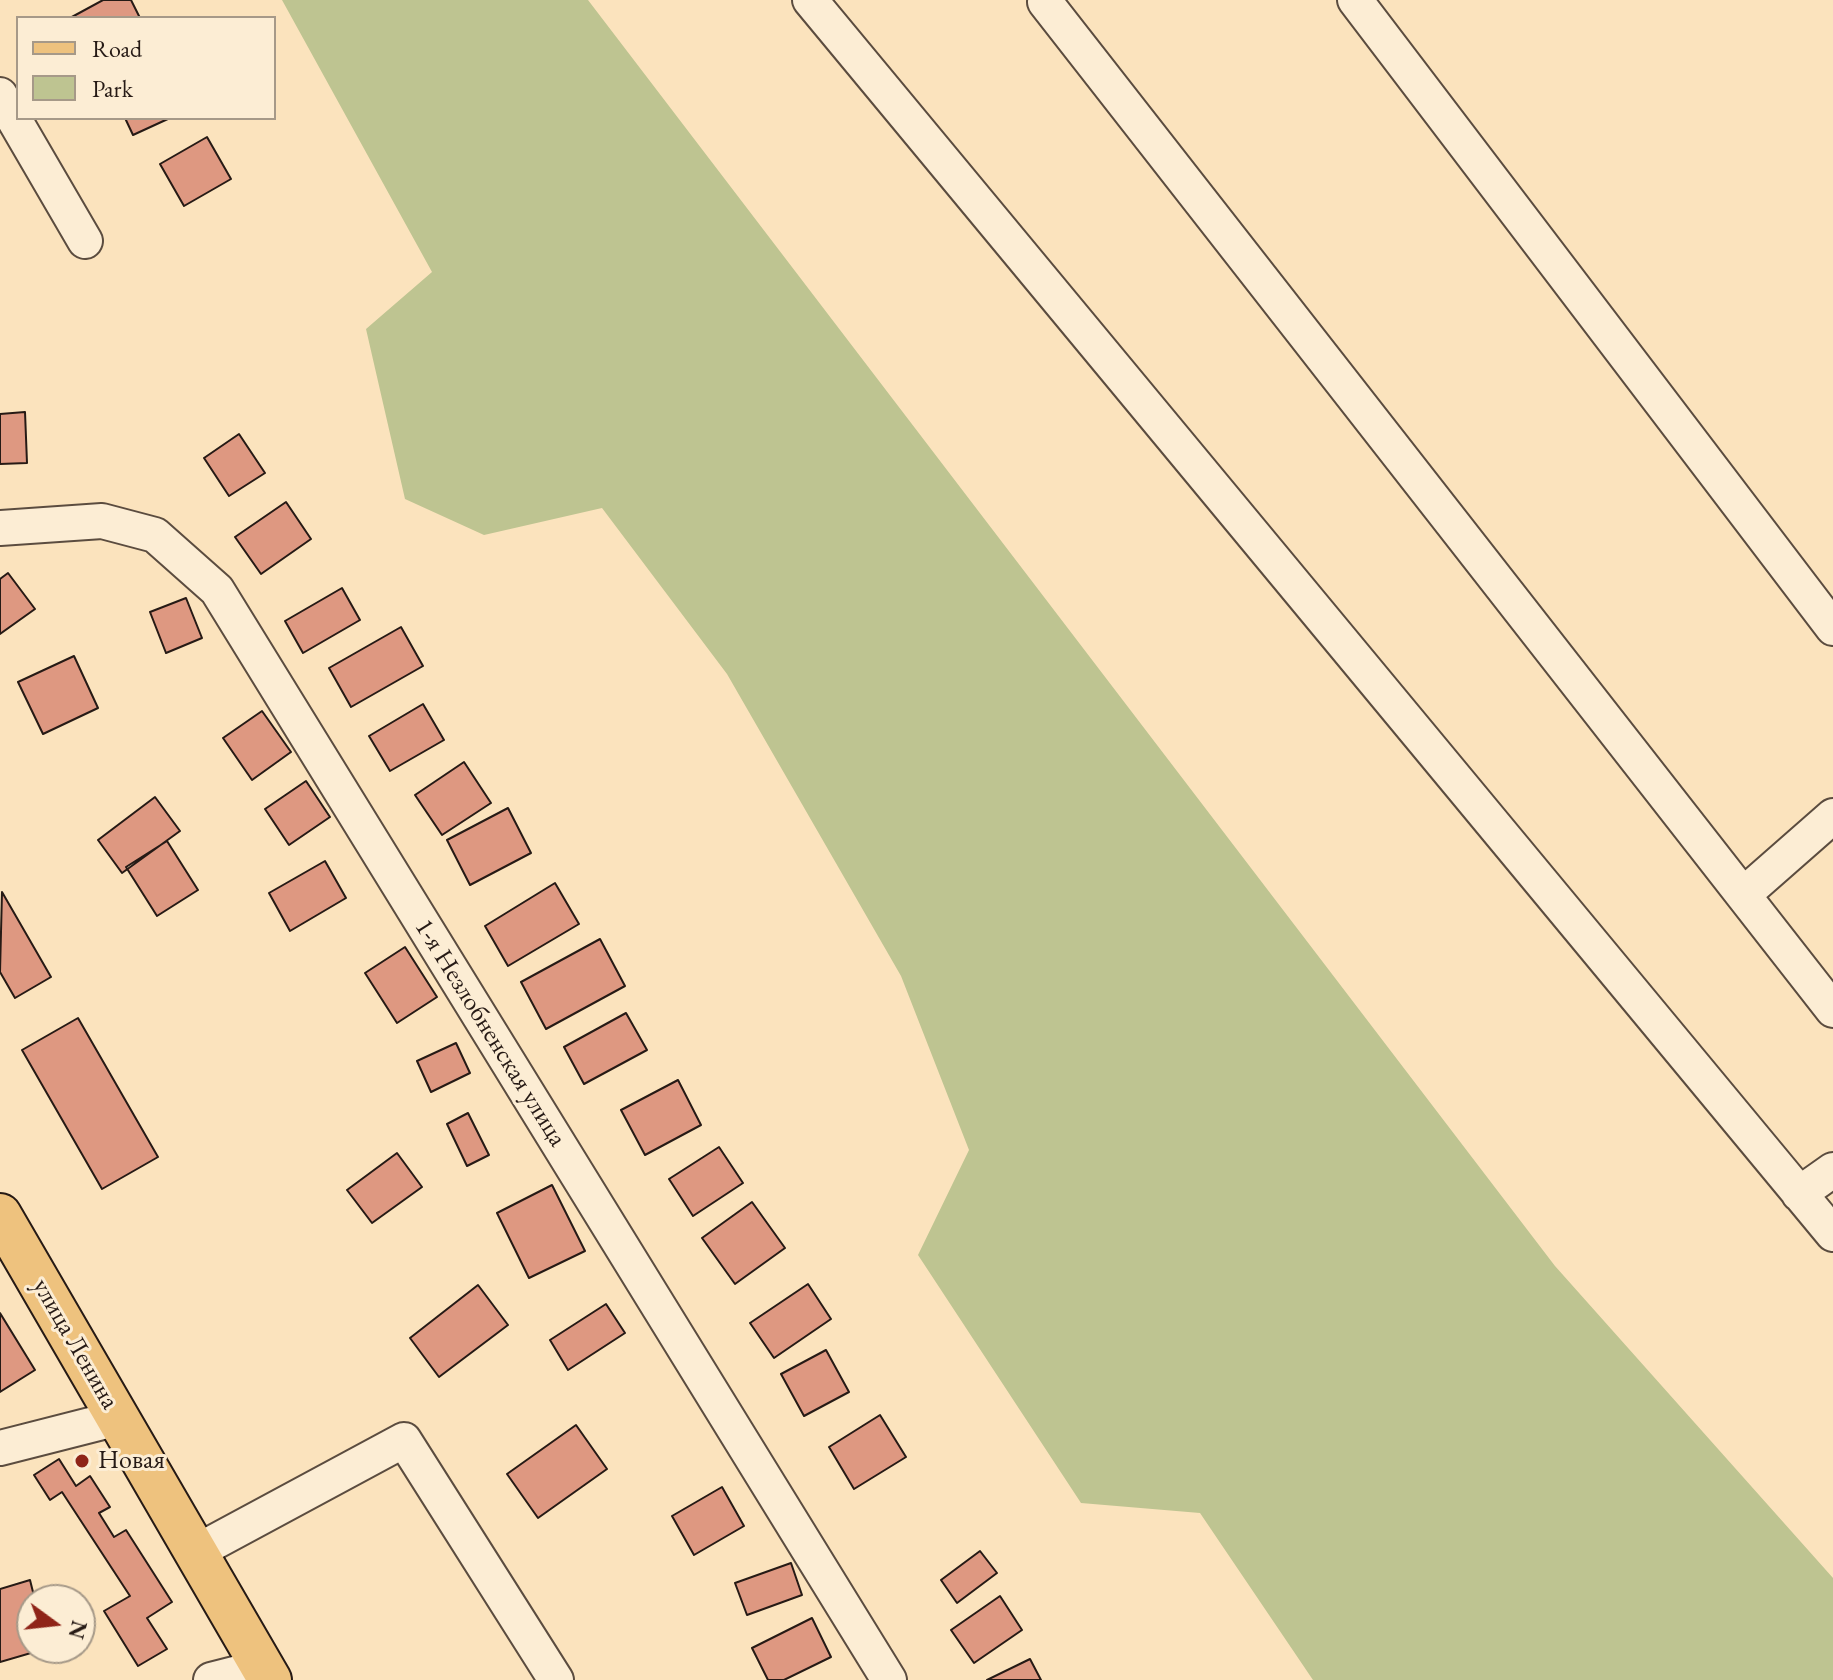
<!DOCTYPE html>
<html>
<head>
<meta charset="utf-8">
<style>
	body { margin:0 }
	#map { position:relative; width:1833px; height:1680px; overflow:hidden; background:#fbe3bd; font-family:"EB Garamond",serif }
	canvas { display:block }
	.legend { position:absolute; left:16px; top:16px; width:260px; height:104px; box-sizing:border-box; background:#fcedd4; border:2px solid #a69988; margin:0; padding:10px 14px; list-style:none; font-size:24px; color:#261a15 }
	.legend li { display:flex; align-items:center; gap:16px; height:40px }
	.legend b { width:40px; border:2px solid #a69988 }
	.north { position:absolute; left:16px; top:1584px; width:80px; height:80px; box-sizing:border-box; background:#fcedd4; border:2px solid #a69988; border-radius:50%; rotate:105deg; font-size:22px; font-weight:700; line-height:32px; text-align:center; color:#261a15 }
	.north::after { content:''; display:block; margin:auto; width:28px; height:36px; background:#8f2418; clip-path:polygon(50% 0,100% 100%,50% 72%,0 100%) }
</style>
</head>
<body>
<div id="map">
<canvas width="1833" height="1680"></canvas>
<ul class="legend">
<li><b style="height:10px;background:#eec27e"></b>Road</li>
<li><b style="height:22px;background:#bec491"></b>Park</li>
</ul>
<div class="north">N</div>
</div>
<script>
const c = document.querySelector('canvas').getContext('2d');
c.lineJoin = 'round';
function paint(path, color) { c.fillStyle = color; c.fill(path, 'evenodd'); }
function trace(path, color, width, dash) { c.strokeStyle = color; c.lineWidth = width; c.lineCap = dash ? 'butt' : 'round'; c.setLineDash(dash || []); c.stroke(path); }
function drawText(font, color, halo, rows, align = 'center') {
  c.font = font + ' "EB Garamond",serif'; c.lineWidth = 6; c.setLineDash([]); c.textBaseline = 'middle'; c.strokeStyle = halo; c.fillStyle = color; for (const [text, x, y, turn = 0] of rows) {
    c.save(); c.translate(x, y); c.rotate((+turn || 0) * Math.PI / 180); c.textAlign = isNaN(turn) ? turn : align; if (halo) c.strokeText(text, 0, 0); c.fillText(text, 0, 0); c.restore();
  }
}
paint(new Path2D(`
	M282,0H588L1555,1266L1833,1578V1680H1313L1200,1513L1081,1503L918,1255L969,1150L901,976L727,674L602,508L484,535L405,499L366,329L432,272Z`), '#bec491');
const building = new Path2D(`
	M103,0H131L140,18H70Z
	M125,118H170L133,135Z
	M207,137L231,179L184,206L160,164Z
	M25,412L27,463L0,464V414Z
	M239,434L265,473L229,496L204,458Z
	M286,502L311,539L261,574L235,537Z
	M8,573L35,609L0,634V579Z
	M342,588L360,620L303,653L285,621Z
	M186,598L202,638L166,653L150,612Z
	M401,627L423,666L351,707L329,668Z
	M74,656L98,708L43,734L18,682Z
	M423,704L444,740L390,771L369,736Z
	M262,711L291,752L252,780L223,738Z
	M464,762L491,803L442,835L415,795Z
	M306,781L330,817L289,845L265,809Z
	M155,797L180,831L122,873L98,840Z
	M508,808L531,853L470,885L447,840Z
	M167,841L198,890L157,916L126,867Z
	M325,861L346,898L290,931L269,893Z
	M555,883L579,924L508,966L485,926Z
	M2,892L51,977L15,998L0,972Z
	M600,939L625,986L546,1029L521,982Z
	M405,947L437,997L397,1023L365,973Z
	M626,1013L647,1050L584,1084L564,1047Z
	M78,1018L158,1157L102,1189L22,1050Z
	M456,1043L470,1073L431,1092L417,1061Z
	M678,1080L701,1125L645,1155L621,1110Z
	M468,1113L489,1155L467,1166L447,1124Z
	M719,1147L743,1183L693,1216L669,1179Z
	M397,1153L422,1187L372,1223L347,1190Z
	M552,1185L585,1251L529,1278L497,1213Z
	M752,1202L785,1248L735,1284L702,1238Z
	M808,1284L831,1319L774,1358L750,1323Z
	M478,1285L508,1325L439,1377L410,1338Z
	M606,1304L625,1333L568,1370L550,1340Z
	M0,1313L35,1370L0,1392Z
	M826,1350L849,1392L804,1416L781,1374Z
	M880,1415L906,1457L854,1489L829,1447Z
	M576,1425L607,1469L538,1518L507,1474Z
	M59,1459L76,1486L90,1476L110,1507L99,1513L114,1537L126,1530L172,1602L147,1618L167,1649L138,1666L104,1611L130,1596L62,1492L50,1500L34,1475Z
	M722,1487L744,1526L694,1555L672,1516Z
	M980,1551L997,1573L957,1603L941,1580Z
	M791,1563L802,1595L747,1615L735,1583Z
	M30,1580L35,1600H32V1648H48L0,1662V1589Z
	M1000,1596L1022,1630L974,1663L951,1630Z
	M812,1618L831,1657L784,1680H768L752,1648Z
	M1030,1659L1041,1680H987Z`);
paint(building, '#de9881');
trace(building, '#261a15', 2);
const minor = new Path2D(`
	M810,0L1833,1234
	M1355,0L1833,628
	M1045,2L1833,1010
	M0,95L85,241
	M0,528L102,521L155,535L217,590L889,1680
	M1743,895L1833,816
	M1799,1194L1833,1170
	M0,1448L118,1418
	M196,1552L404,1440L556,1680
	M211,1680L262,1667`);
const major = new Path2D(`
	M0,1215L270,1680`);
trace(minor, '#5b4c3f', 38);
trace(major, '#261a15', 46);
trace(minor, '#fcedd4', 34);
trace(major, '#eec27e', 42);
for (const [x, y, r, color] of [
	[82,1461,8,"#8f2418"]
]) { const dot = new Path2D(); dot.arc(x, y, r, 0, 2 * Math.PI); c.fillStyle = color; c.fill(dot); trace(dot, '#fcedd4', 3); }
drawText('26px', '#261a15', '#fcedd4', [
	["1-я Незлобненская улица",490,1033,58],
	["улица Ленина",75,1344,60]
]);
drawText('26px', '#261a15', '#fcedd4', [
	["Новая",98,1461]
], 'left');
</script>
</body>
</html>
